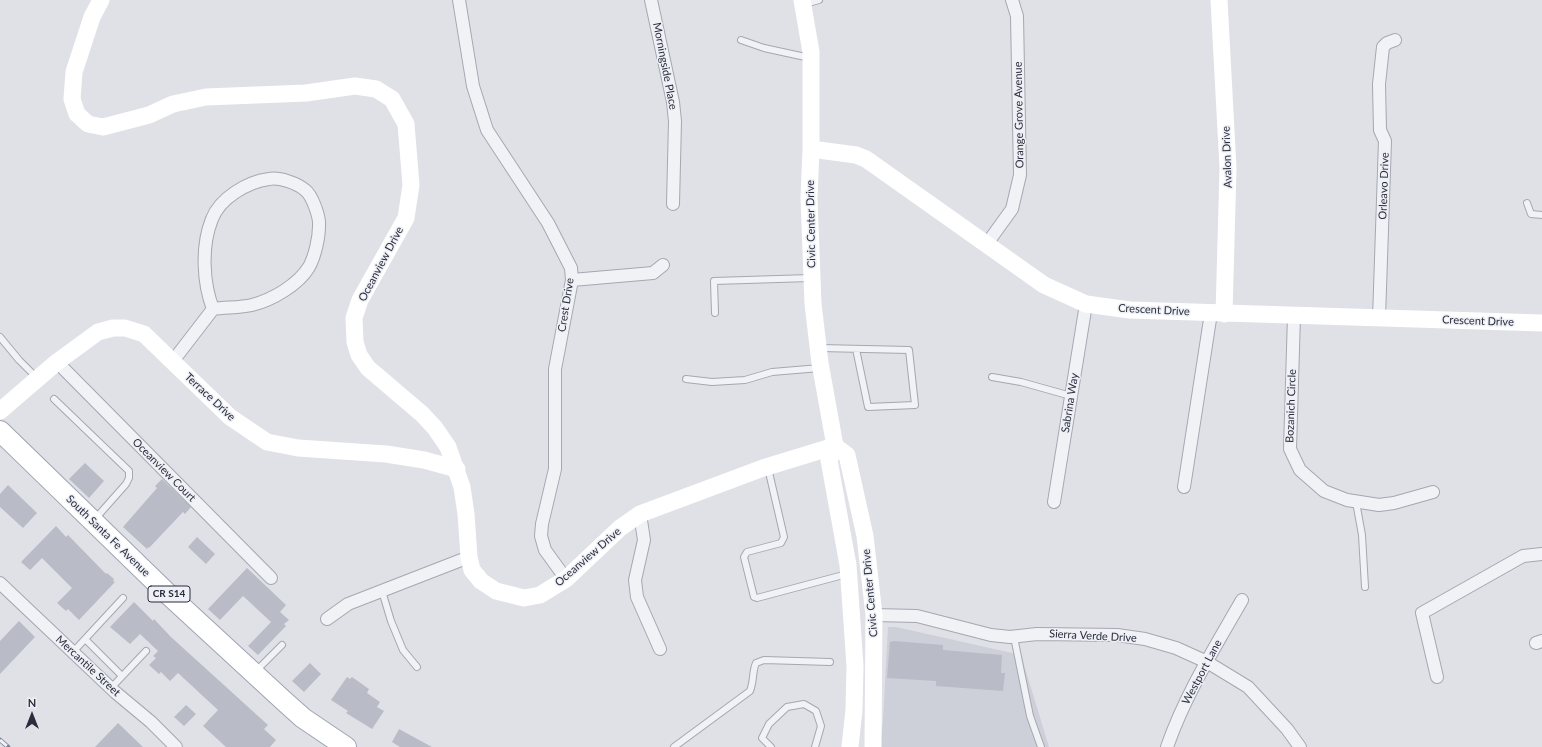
<!DOCTYPE html>
<html>
<head>
<meta charset="utf-8">
<style>
	body { margin:0 }
	#map { position:relative; width:1542px; height:747px; overflow:hidden; background:#dfe1e7; font-family:Lato,sans-serif }
	canvas { display:block }
	.north { position:absolute; left:12px; top:695px; width:40px; height:40px; -webkit-text-stroke:3px #eef0f5; paint-order:stroke; rotate:0deg; font-size:11px; font-weight:700; line-height:16px; text-align:center; color:#292d3d }
	.north::after { content:''; display:block; margin:auto; width:14px; height:18px; background:#292d3d; clip-path:polygon(50% 0,100% 100%,50% 72%,0 100%) }
</style>
</head>
<body>
<div id="map">
<canvas width="1542" height="747"></canvas>
<div class="north">N</div>
</div>
<script>
const c = document.querySelector('canvas').getContext('2d');
c.lineJoin = 'round';
function paint(path, color) { c.fillStyle = color; c.fill(path, 'evenodd'); }
function trace(path, color, width, dash) { c.strokeStyle = color; c.lineWidth = width; c.lineCap = dash ? 'butt' : 'round'; c.setLineDash(dash || []); c.stroke(path); }
function drawText(font, color, halo, rows, align = 'center') {
  c.font = font + ' Lato,sans-serif'; c.lineWidth = 3; c.setLineDash([]); c.textBaseline = 'middle'; c.strokeStyle = halo; c.fillStyle = color; for (const [text, x, y, turn = 0] of rows) {
    c.save(); c.translate(x, y); c.rotate((+turn || 0) * Math.PI / 180); c.textAlign = isNaN(turn) ? turn : align; if (halo) c.strokeText(text, 0, 0); c.fillText(text, 0, 0); c.restore();
  }
}
paint(new Path2D(`
	M888,627H896L1021,655L1049,747H880L883,720Z`), '#cdd0d9');
paint(new Path2D(`
	M85,463L104,481L89,498L69,479Z
	M162,479L191,507L185,514L183,512L149,548L148,547L147,549L123,527L157,488L155,486Z
	M8,485L37,513L23,528L0,507V494Z
	M56,526L66,537L68,535L106,574L107,573L114,579L113,581L115,582L79,620L68,609L66,611L57,603L72,588L42,558L30,570L21,562Z
	M197,537L215,554L206,564L188,547Z
	M247,568L286,605L280,612L289,620L284,624L286,626L258,655L248,646L271,622L243,596L220,620L208,609Z
	M134,602L153,621L154,619L171,637L268,725L264,729L276,740L270,747H226L203,726L218,710L178,673L170,681L161,672L159,674L149,665L156,658L153,656L158,651L140,634L130,644L110,627Z
	M19,621L35,637L0,674V641Z
	M894,641L943,645V650L1002,655L1001,673H1005L1003,691L936,686V681L887,678L890,642Z
	M310,663L321,674L304,692L292,681Z
	M347,677L350,679L352,677L369,689L367,693L380,702L377,707L384,711L372,729L346,713L348,711L331,700Z
	M186,705L196,714L184,726L174,717Z
	M118,723L143,747H95Z
	M399,729L432,747H400L392,742Z`), '#b9bcc7');
const lane = new Path2D(`
	M805,4L819,0
	M741,40L764,48L810,58
	M1527,203L1531,214L1542,215
	M715,313L714,281L810,278
	M0,337L19,360L36,377
	M820,348L909,350L915,405L868,407L856,349
	M992,377L1021,382L1071,396
	M686,379L712,382L745,380L772,372L820,368
	M54,399L129,471V478L126,484L95,519
	M768,468L784,537L781,543L747,552L744,557L754,597L757,598L847,574
	M1356,502L1362,535L1365,587
	M382,591L391,621L403,650L417,667
	M1014,637L1030,716L1041,747
	M85,639L122,676
	M73,652L123,598
	M255,672L282,645
	M111,688L146,651
	M674,747L750,691C754,681 752,672 756,663L764,660L830,662
	M771,747L762,738L769,724L787,707L804,704L816,711L821,726L815,747`);
const street = new Path2D(`
	M459,0L473,86L487,130L548,223L571,268L572,280L555,369V469L542,524L541,536L545,550L566,579
	M651,0L673,102L675,121L673,204
	M986,245L1012,209L1020,175L1017,16L1012,0
	M572,280L653,273L663,265
	M1294,316L1290,449L1300,470L1324,491L1347,500L1379,505L1394,503L1433,492
	M1379,318L1385,141L1380,130L1379,84L1383,47L1387,43L1395,40
	M173,361L213,309C225,307 240,308 252,305C272,300 298,285 309,267C315,256 319,238 319,226C320,217 312,195 305,190C297,183 279,177 269,179C247,182 220,198 212,219C201,246 203,283 213,309
	M57,362L271,578
	M1184,487L1211,313
	M1054,502L1086,304
	M640,514L644,540L635,580L637,597L660,649
	M0,583L115,692L151,722L176,747
	M874,615L917,616L991,635L1010,637L1037,634L1117,635L1145,639L1176,648L1207,662L1248,687L1287,729L1300,747
	M327,619L348,604L469,557
	M1536,643L1542,641
	M1437,677L1422,613L1523,556L1542,554
	M1167,747C1185,695 1215,647 1242,600`);
const primary = new Path2D(`
	M0,431L170,596L284,701L303,718L346,747`);
trace(lane, '#a5a7b1', 8);
trace(street, '#a5a7b1', 14);
trace(primary, '#9fa4b2', 22);
trace(lane, '#f1f2f6', 6);
trace(street, '#f1f2f6', 12);
trace(new Path2D(`
	M101,0L92,17L74,72L72,99L77,114L88,124L103,127L149,115L173,104L206,97L306,93L355,86L376,89L392,99L406,124L411,185L406,218L360,300L354,318L355,342L359,355L368,368L422,414L435,428L448,447L462,487L466,514L469,557L472,570L481,581L496,591L524,598L540,595L566,579L620,528L640,514L763,468L835,446
	M802,0L811,52V149L809,198L813,304L820,363L835,446L829,460L848,565L855,666L854,710L850,747
	M1219,0L1228,168L1224,314
	M811,149L856,155L866,159L1044,285L1086,304L1130,310L1542,323
	M0,411L57,362L98,332L113,328H125L144,334L230,417L267,442L298,448L386,454L424,460L457,469
	M835,446L847,455L865,536L874,615L873,747`), '#fff', 17);
trace(primary, '#fff', 20);
const rail = new Path2D(`
	M0,740L8,747`);
trace(rail, '#797f90', 4.5);
trace(rail, '#eef0f5', 3, [9]);
for (const [x, y, w] of [
	[169,594,42]
]) { const box = new Path2D(); box.roundRect(x - w / 2, y - 8, w, 16, 3); c.fillStyle = '#eef0f5'; c.fill(box); trace(box, '#292d3d', 1); }
drawText('bold 10px', '#292d3d', null, [
	["CR S14",169,594]
]);
drawText('11px', '#292d3d', '#eef0f5', [
	["Morningside Place",665,66,79],
	["Orange Grove Avenue",1019,115,-91],
	["Avalon Drive",1227,157,-92],
	["Orleavo Drive",1384,186,-88],
	["Civic Center Drive",811,224,-91],
	["Oceanview Drive",381,264,-62],
	["Crest Drive",566,305,-81],
	["Crescent Drive",1154,310,3],
	["Crescent Drive",1478,321,2],
	["Terrace Drive",210,397,43],
	["Sabrina Way",1070,403,-81],
	["Bozanich Circle",1291,406,-88],
	["Oceanview Court",164,470,45],
	["South Santa Fe Avenue",108,536,44],
	["Oceanview Drive",588,557,-41],
	["Civic Center Drive",870,593,-95],
	["Sierra Verde Drive",1093,636,3],
	["Mercantile Street",88,666,43],
	["Westport Lane",1202,672,-62]
]);
</script>
</body>
</html>
